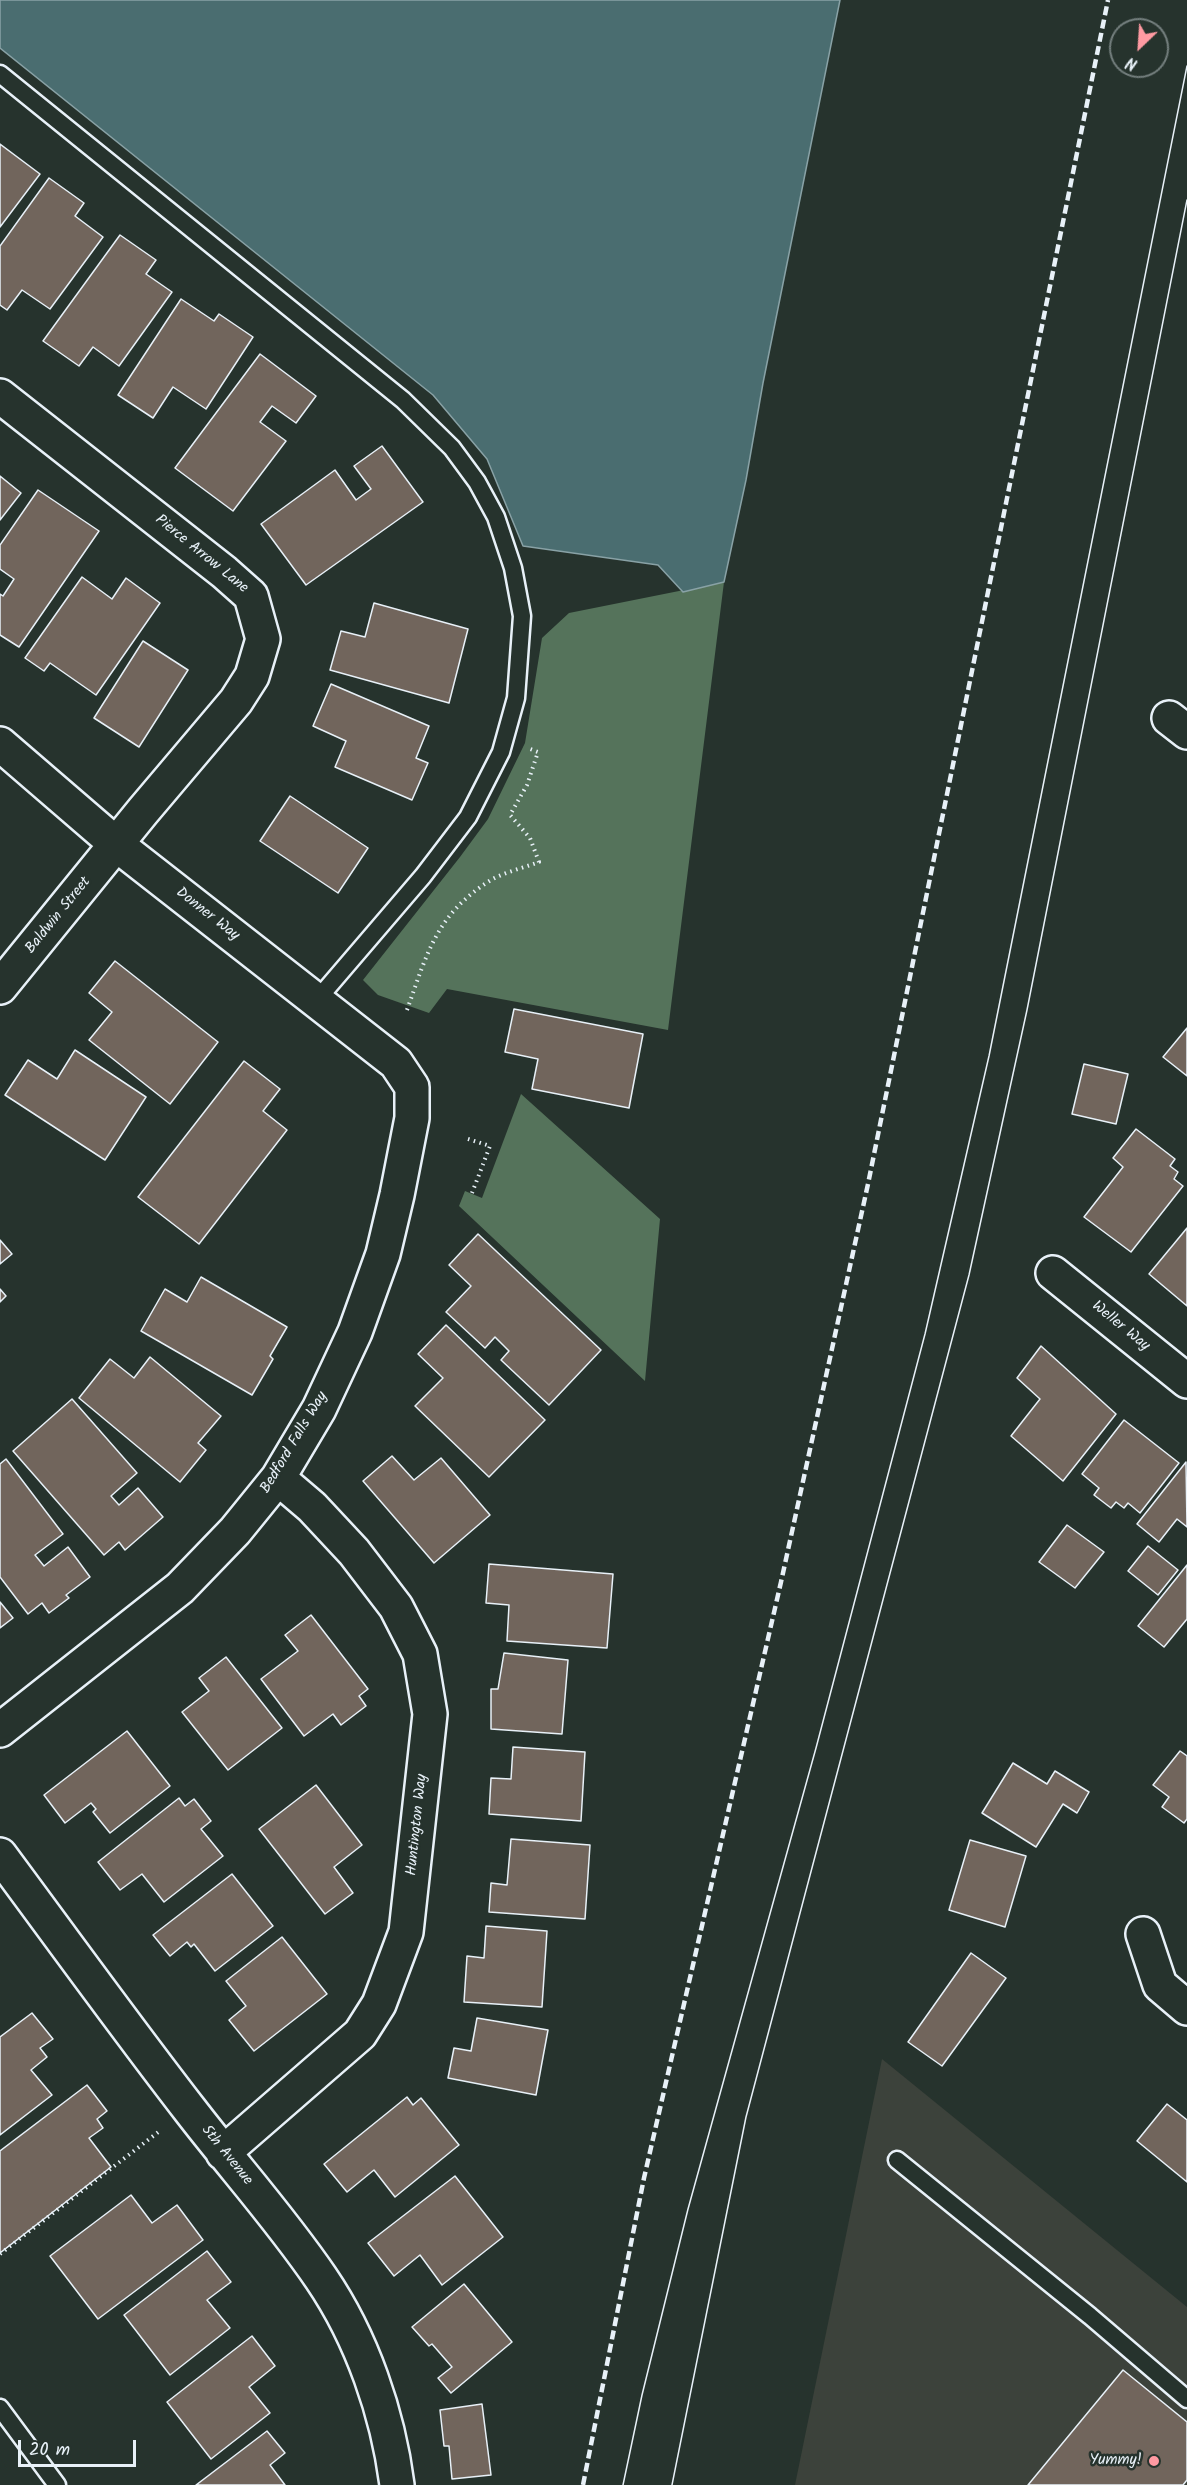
<!DOCTYPE html>
<html>
<head>
<meta charset="utf-8">
<style>
	body { margin:0 }
	#map { position:relative; width:1187px; height:2485px; overflow:hidden; background:#26332d; font-family:Kalam,sans-serif }
	canvas { display:block }
	.north { position:absolute; left:1109px; top:18px; width:60px; height:60px; box-sizing:border-box; background:#26332d; border:2px solid #747f7e; border-radius:50%; rotate:205deg; font-size:16px; font-weight:700; line-height:24px; text-align:center; color:#e8f1f8 }
	.north::after { content:''; display:block; margin:auto; width:21px; height:27px; background:#ff9aa2; clip-path:polygon(50% 0,100% 100%,50% 72%,0 100%) }
	.scale { position:absolute; left:18px; top:2440px; width:118px; height:27px; box-sizing:border-box; border:3px solid #e8f1f8; border-top:0; padding-left:8px; font-size:18px; line-height:21px; white-space:nowrap; color:#e8f1f8; -webkit-text-stroke:4px #26332d; paint-order:stroke }
</style>
</head>
<body>
<div id="map">
<canvas width="1187" height="2485"></canvas>
<div class="north">N</div>
<div class="scale">20 m</div>
</div>
<script>
const c = document.querySelector('canvas').getContext('2d');
c.lineJoin = 'round';
function paint(path, color) { c.fillStyle = color; c.fill(path, 'evenodd'); }
function trace(path, color, width, dash) { c.strokeStyle = color; c.lineWidth = width; c.lineCap = dash ? 'butt' : 'round'; c.setLineDash(dash || []); c.stroke(path); }
function drawText(font, color, halo, rows, align = 'center') {
  c.font = font + ' Kalam,sans-serif'; c.lineWidth = 5; c.setLineDash([]); c.textBaseline = 'middle'; c.strokeStyle = halo; c.fillStyle = color; for (const [text, x, y, turn = 0] of rows) {
    c.save(); c.translate(x, y); c.rotate((+turn || 0) * Math.PI / 180); c.textAlign = isNaN(turn) ? turn : align; if (halo) c.strokeText(text, 0, 0); c.fillText(text, 0, 0); c.restore();
  }
}
paint(new Path2D(`
	M882,2059L1187,2307V2485H795Z`), '#3c423b');
paint(new Path2D(`
	M724,582L668,1030L447,989L429,1013L378,995L363,980L460,857L488,819L525,743L542,638L569,613Z
	M521,1094L660,1219L645,1381L459,1206L465,1191L482,1198Z`), '#55735b');
const water = new Path2D(`
	M0,0H840L763,383L746,480L724,582L683,592L658,565L523,546L487,459L433,395L0,48Z`);
paint(water, '#4a6d70');
trace(water, '#89a2a6', 1.5);
const building = new Path2D(`
	M0,144L40,174L0,227Z
	M49,178L84,203L75,216L103,237L50,309L22,290L7,310L0,305V246Z
	M120,235L156,260L146,274L172,292L119,366L93,347L79,366L43,341Z
	M181,299L214,321L219,314L253,337L206,409L173,387L153,418L118,395Z
	M260,354L316,396L296,423L272,406L260,422L286,441L233,511L175,468Z
	M382,446L423,502L306,585L261,524L335,470L356,500L371,489L354,466Z
	M0,476L21,493L0,520Z
	M38,490L99,531L19,647L0,635V594L3,596L14,579L0,569V545Z
	M82,577L112,599L126,578L160,603L96,695L50,663L44,671L25,658Z
	M374,603L468,629L449,703L330,670L341,631L365,637Z
	M143,641L188,670L139,747L94,718Z
	M331,684L429,726L416,758L428,763L412,800L335,767L346,741L313,726Z
	M290,796L368,848L338,893L260,841Z
	M115,961L218,1042L170,1104L89,1040L112,1012L89,993Z
	M514,1009L643,1034L629,1108L532,1089L538,1059L505,1052Z
	M1187,1028V1076L1163,1057Z
	M75,1050L146,1097L105,1160L5,1095L28,1060L57,1079Z
	M244,1061L280,1089L263,1111L287,1130L199,1244L138,1197Z
	M1084,1064L1128,1074L1116,1124L1072,1114Z
	M1136,1129L1175,1159L1170,1166L1178,1172L1174,1179L1183,1186L1131,1252L1084,1217L1123,1167L1113,1158Z
	M1187,1228V1306L1149,1274Z
	M478,1234L601,1350L549,1405L501,1360L509,1351L495,1337L485,1348L446,1312L471,1286L449,1265Z
	M0,1240L12,1254L0,1264Z
	M201,1277L287,1327L270,1356L273,1359L252,1395L141,1331L165,1289L187,1302Z
	M0,1289L6,1296L0,1302Z
	M446,1325L545,1420L489,1477L415,1406L443,1378L418,1354Z
	M1041,1346L1116,1414L1063,1481L1011,1436L1040,1399L1017,1378Z
	M150,1357L221,1416L198,1443L206,1450L180,1482L79,1398L110,1359L134,1378Z
	M72,1399L137,1473L111,1496L119,1505L138,1488L163,1517L125,1550L119,1542L104,1555L13,1451Z
	M1124,1420L1179,1463L1140,1513L1128,1503L1124,1508L1116,1502L1111,1508L1094,1495L1099,1488L1082,1474Z
	M392,1456L414,1480L441,1458L490,1515L434,1563L363,1481Z
	M6,1459L63,1534L35,1555L44,1566L68,1547L90,1577L66,1595L69,1598L49,1613L42,1603L28,1614L0,1577V1464Z
	M1186,1462L1187,1527L1177,1519L1159,1542L1137,1524Z
	M1067,1525L1104,1552L1075,1588L1039,1562Z
	M1148,1546L1178,1570L1158,1595L1128,1571Z
	M489,1564L613,1574L607,1648L507,1641L509,1605L486,1603Z
	M1187,1565V1619L1164,1647L1138,1626Z
	M0,1602L13,1618L0,1628Z
	M311,1615L368,1689L359,1696L366,1706L341,1725L333,1714L304,1736L261,1679L298,1651L285,1635Z
	M504,1653L568,1660L562,1734L491,1729V1689H498Z
	M226,1657L282,1728L228,1770L182,1712L209,1691L199,1678Z
	M127,1731L170,1786L110,1833L93,1812L96,1809L91,1803L65,1823L44,1795Z
	M513,1747L585,1752L581,1821L489,1814L491,1778L511,1779Z
	M1180,1751L1187,1756V1819L1184,1823L1162,1807L1169,1797L1153,1785Z
	M1013,1763L1047,1784L1055,1771L1089,1792L1077,1813L1063,1804L1036,1847L982,1813Z
	M316,1785L362,1845L334,1867L353,1893L325,1914L259,1829Z
	M179,1798L185,1806L194,1799L211,1821L201,1829L223,1856L164,1902L142,1874L120,1890L98,1862Z
	M511,1839L590,1845L585,1919L489,1912L491,1883L507,1885Z
	M970,1840L1026,1856L1005,1927L949,1910Z
	M232,1874L273,1926L215,1971L194,1944L191,1947L187,1942L170,1956L153,1935Z
	M486,1926L547,1931L542,2007L464,2002L467,1956L484,1958Z
	M282,1937L327,1994L254,2051L229,2020L246,2006L226,1981Z
	M971,1953L1006,1978L942,2066L908,2042Z
	M32,2013L53,2039L40,2048L47,2057L31,2070L52,2095L0,2135V2037Z
	M477,2018L548,2030L536,2095L448,2078L454,2048L471,2051Z
	M87,2085L107,2111L97,2119L103,2128L89,2138L111,2167L0,2253V2151Z
	M407,2097L413,2105L421,2098L459,2145L395,2197L374,2170L347,2192L324,2164Z
	M1167,2104L1187,2120V2182L1137,2141Z
	M455,2176L503,2237L442,2285L420,2255L394,2276L368,2243Z
	M131,2195L152,2223L177,2205L203,2240L98,2319L50,2256Z
	M207,2251L231,2282L207,2300L230,2328L170,2375L124,2315Z
	M464,2284L512,2342L451,2393L438,2378L452,2367L432,2344L429,2346L412,2327Z
	M252,2336L275,2366L249,2387L270,2413L211,2459L167,2402Z
	M1123,2370L1187,2422V2480L1183,2485H1028Z
	M482,2404L491,2475L452,2479L449,2446H444L440,2410Z
	M267,2431L285,2453L270,2465L285,2485H196Z`);
paint(building, '#71655c');
trace(building, '#e8f1f8', 1.5);
const service = new Path2D(`
	M0,74L403,400L452,448L477,482L496,517L513,568L522,616L516,698L501,752L468,817L423,876L316,1001
	M897,2160L1090,2316L1187,2399
	M0,2408L57,2485`);
const minor = new Path2D(`
	M0,396L224,572L251,596L263,639L252,676L236,701L143,811L0,987
	M1169,718L1187,732
	M0,744L116,844L396,1063L412,1087V1118L397,1195L383,1254L355,1332L319,1409L278,1478L235,1531L180,1588L0,1730
	M1053,1273L1187,1381
	M0,1855C63,1940 125,2026 190,2110C233,2166 281,2219 321,2278C362,2338 388,2414 397,2485
	M1143,1934L1160,1985L1187,2008
	M223,2153L360,2034L379,2004L406,1932L430,1714L420,1654L396,1607L354,1552L312,1507L278,1478`);
trace(service, '#e8f1f8', 21);
trace(minor, '#e8f1f8', 38);
trace(new Path2D(`
	M407,1010C427,954 436,914 491,880C505,872 523,868 539,862L530,838L510,815L527,785L538,752L530,749
	M468,1139L490,1146L472,1193
	M0,2254L161,2130`), '#e8f1f8', 4, [1.5, 4.5]);
trace(service, '#26332d', 16);
trace(minor, '#26332d', 33);
trace(new Path2D(`
	M623,2485L642,2395L688,2209L816,1748L925,1334L989,1056L1187,66
	M672,2485L746,2117L969,1275L1027,1010L1187,200`), '#e8f1f8', 1.5);
trace(new Path2D(`
	M583,2485L644,2178L781,1582L868,1184L1108,0`), '#e8f1f8', 4.5, [9, 4.5]);
for (const [x, y, r, color] of [
	[1154,2461,6,"#ff9aa2"]
]) { const dot = new Path2D(); dot.arc(x, y, r, 0, 2 * Math.PI); c.fillStyle = color; c.fill(dot); trace(dot, '#26332d', 2); }
drawText('15px', '#e8f1f8', '#26332d', [
	["Pierce Arrow Lane",201,555,39],
	["Donner Way",207,915,38],
	["Baldwin Street",59,916,-51],
	["Weller Way",1120,1327,39],
	["Bedford Falls Way",295,1443,-59],
	["Huntington Way",418,1825,-84],
	["5th Avenue",226,2156,51]
]);
drawText('15px', '#e8f1f8', '#26332d', [
	["Yummy!",1142,2461]
], 'right');
</script>
</body>
</html>
